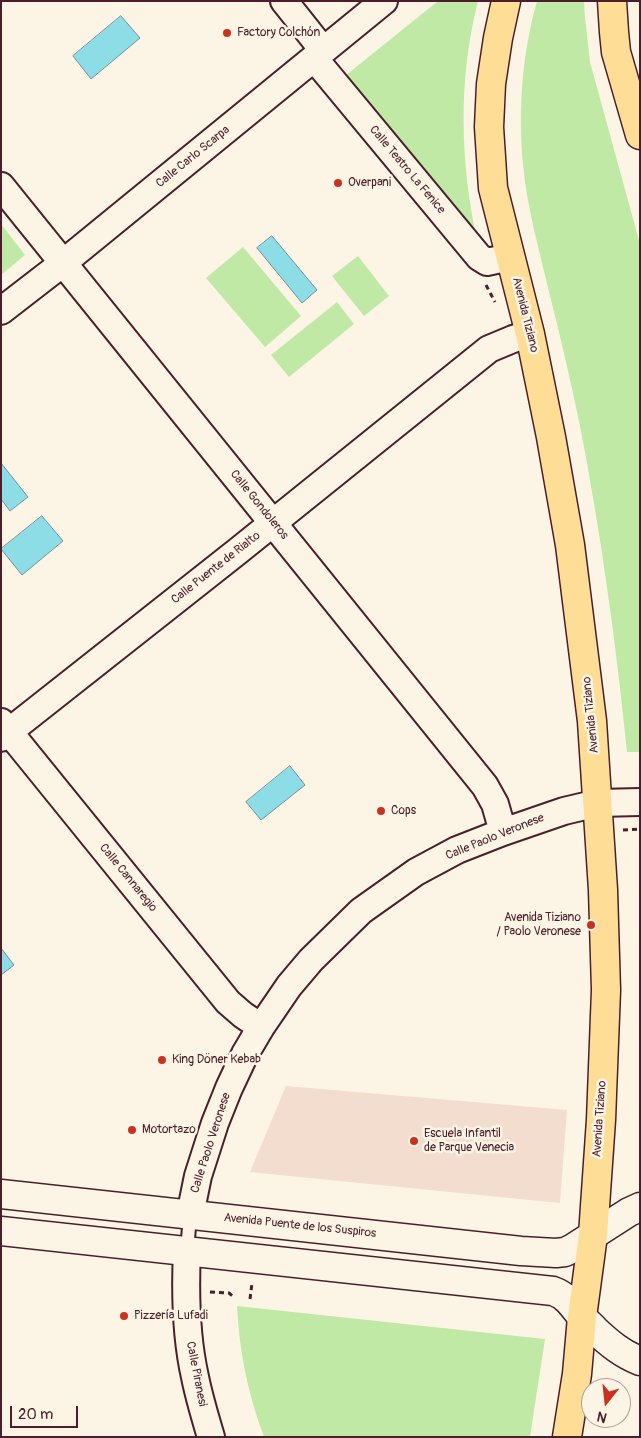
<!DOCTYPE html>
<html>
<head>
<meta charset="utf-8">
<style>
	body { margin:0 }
	#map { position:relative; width:641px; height:1438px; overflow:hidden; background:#fcf5e5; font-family:Pangolin,sans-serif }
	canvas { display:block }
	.frame { position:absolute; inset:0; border:2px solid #4a1f2b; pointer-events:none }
	.north { position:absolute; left:581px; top:1378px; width:50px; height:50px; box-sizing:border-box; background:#fcf5e5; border:1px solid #b59f9b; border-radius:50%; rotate:196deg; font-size:14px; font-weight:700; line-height:20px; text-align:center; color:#4a1f2b }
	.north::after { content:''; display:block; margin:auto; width:18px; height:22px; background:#c8321e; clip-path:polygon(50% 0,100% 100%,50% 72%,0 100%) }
	.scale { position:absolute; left:10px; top:1406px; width:68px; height:22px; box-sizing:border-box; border:2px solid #4a1f2b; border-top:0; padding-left:6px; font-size:15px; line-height:18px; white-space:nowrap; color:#4a1f2b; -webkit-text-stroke:4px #fcf5e5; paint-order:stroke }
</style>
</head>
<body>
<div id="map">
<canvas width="641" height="1438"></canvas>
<div class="frame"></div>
<div class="north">N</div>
<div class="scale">20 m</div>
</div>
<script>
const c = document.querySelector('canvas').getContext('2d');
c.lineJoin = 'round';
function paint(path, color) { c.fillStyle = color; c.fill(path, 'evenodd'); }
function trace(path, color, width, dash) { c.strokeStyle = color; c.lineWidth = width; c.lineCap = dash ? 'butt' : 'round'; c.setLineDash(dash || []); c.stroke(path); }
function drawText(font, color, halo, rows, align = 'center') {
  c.font = font + ' Pangolin,sans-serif'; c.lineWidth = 5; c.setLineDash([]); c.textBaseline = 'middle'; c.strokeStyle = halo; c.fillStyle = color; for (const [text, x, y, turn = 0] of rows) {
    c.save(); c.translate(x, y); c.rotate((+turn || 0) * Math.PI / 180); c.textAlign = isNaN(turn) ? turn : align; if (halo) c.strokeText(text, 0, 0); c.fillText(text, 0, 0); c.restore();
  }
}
paint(new Path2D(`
	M286,1086L567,1110L560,1203L250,1172Z`), '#f3ddce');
paint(new Path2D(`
	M438,1H478C458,80 460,161 477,240L345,76Z
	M537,1H584L585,18L590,62L640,244V752H627C616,643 601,534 580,426C571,382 561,339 550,296C540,252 527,209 523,164C518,110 522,54 537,1Z
	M1,224L25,255L1,275Z
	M243,247L301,316L265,347L206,278Z
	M358,256L389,296L364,316L332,276Z
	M337,302L354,324L289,377L271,355Z
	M237,1306L545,1339L530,1437H264C248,1395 239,1350 237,1306Z`), '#bfe9a5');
const water = new Path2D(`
	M121,16L140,38L91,79L73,56Z
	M272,236L317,290L302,303L257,248Z
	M1,463L28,497L10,511L1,499Z
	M42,516L63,541L22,575L1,549Z
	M290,766L305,785L261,820L246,802Z
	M1,948L14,965L1,975Z`);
paint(water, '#8cdde6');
trace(water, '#72919b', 1);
const lane = new Path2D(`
	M187,1251L190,1215`);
const street = new Path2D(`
	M284,1L323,50
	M314,58L479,257L487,262L510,257
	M1,186L485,786L495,804L503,832
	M1,311L63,263L384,1
	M1,722L228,1002L243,1015L261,1027
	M1,738L238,551L489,349L513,339L530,334
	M190,1215L198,1176L215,1123L229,1088L245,1054L261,1027L289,986L311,960L361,911L416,872L457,850L503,832L564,811L598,803L640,802
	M187,1251C185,1293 186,1337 195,1377C199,1397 205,1417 211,1437`);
const secondary = new Path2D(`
	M1,1194L521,1251L556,1253L565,1252L573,1248L629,1212L640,1207
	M1,1231L553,1291C567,1296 572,1305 581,1316C585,1321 591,1325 595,1330C609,1343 622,1354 640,1361`);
const primary = new Path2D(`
	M506,1L498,38L491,84L489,127L493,188L530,334L551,437L570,545L592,721L603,890L606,990L601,1120L593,1235L582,1317L577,1374L567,1437
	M612,1L614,32L616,52L640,135`);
trace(lane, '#4a1f2b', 16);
trace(street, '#4a1f2b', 30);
trace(secondary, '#4a1f2b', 31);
trace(primary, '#4a1f2b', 31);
trace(new Path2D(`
	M486,285L495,302
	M623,830L640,829
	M210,1292L229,1293L235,1298
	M250,1299L252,1283`), '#4a1f2b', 3, [5, 4]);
trace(lane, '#fcf5e5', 12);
trace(street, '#fcf5e5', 26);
trace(secondary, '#fcf5e5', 28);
trace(primary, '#fedd96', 28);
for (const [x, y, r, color] of [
	[227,33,5,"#c8321e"],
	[338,183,5,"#c8321e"],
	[381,811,5,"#c8321e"],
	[591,925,5,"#c8321e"],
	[162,1060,5,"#c8321e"],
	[132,1130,5,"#c8321e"],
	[414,1141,5,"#c8321e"],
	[124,1316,5,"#c8321e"]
]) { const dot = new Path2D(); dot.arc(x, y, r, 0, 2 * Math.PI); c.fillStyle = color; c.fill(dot); trace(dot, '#fcf5e5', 2); }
drawText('12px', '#4a1f2b', '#fcf5e5', [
	["Factory Colchón",237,33],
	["Overpani",348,183],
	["Cops",391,811],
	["Avenida Tiziano",581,918,"right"],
	["/ Paolo Veronese",581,932,"right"],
	["King Döner Kebab",172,1060],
	["Motortazo",142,1130],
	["Escuela Infantil",424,1134],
	["de Parque Venecia",424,1148],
	["Pizzería Lufadi",134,1316]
], 'left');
drawText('12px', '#4a1f2b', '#fcf5e5', [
	["Calle Carlo Scarpa",193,157,-39],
	["Calle Teatro La Fenice",407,170,50],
	["Avenida Tiziano",525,315,76],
	["Calle Gondoleros",259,505,51],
	["Calle Puente de Rialto",216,568,-38],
	["Avenida Tiziano",591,715,-96],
	["Calle Paolo Veronese",495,837,-22],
	["Calle Cannaregio",128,878,51],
	["Avenida Tiziano",600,1119,-86],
	["Calle Paolo Veronese",211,1143,-72],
	["Avenida Puente de los Suspiros",300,1226,6],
	["Calle Piranesi",196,1374,79]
]);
</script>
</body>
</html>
